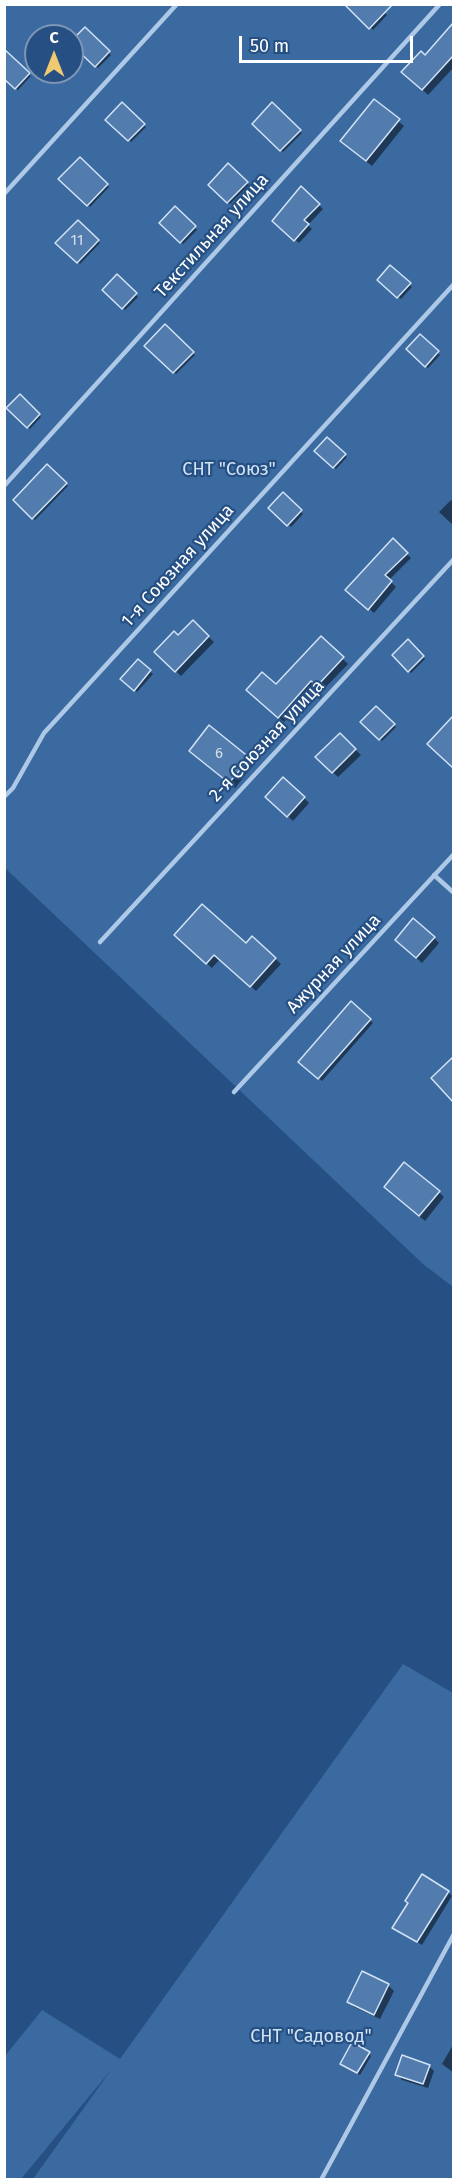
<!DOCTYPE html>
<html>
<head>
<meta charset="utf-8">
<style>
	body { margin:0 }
	#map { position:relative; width:458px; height:2184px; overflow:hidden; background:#265083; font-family:"Fira Sans",sans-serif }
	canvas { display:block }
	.frame { position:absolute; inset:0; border:6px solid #fff; pointer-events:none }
	.north { position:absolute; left:24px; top:24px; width:60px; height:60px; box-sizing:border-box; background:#265083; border:2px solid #7d96b5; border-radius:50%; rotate:0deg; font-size:16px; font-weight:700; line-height:24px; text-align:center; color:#fff }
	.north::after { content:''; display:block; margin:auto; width:21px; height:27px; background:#f0ca73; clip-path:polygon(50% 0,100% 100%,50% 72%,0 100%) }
	.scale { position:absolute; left:239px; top:36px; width:174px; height:27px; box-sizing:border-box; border:3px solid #fff; border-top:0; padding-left:8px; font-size:18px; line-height:21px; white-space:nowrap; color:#fff; -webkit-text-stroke:4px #265083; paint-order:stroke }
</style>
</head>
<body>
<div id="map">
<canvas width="458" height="2184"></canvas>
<div class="frame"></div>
<div class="north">С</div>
<div class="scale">50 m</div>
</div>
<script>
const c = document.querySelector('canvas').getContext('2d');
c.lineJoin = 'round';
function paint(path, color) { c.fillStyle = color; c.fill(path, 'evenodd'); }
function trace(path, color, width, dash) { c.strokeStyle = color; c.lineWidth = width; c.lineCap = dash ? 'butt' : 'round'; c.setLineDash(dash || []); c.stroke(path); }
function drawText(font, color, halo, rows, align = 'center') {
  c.font = font + ' "Fira Sans",sans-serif'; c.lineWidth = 4.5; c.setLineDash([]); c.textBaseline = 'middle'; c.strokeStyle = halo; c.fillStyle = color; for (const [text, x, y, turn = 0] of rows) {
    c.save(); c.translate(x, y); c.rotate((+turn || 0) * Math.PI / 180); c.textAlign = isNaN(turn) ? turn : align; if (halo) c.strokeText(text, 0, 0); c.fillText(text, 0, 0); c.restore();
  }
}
paint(new Path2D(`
	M4,5H453V1287L423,1264L5,868ZM36,36H72V72H36Z
	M403,1664L453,1693V2179H33L111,2070L21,2179L5,2180V2056L42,2010L120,2059Z`), '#3a6aa0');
paint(new Path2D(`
	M376,4L387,15L373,30L355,13Z
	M454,25V67L428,95L409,77Z
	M85,29L111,55L98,68L72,43Z
	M9,55L31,76L18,90L4,77Z
	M374,101L404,126L372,166L347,146Z
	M122,105L146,127L131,142L108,120Z
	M272,105L302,133L283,152L254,124Z
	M80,159L109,187L90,207L61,179Z
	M229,165L249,185L230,204L210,185Z
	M301,188L323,209L308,225L312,229L299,243L278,225Z
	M175,208L197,230L183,244L161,223Z
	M78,222L100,243L80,264L57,242Z
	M390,267L412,287L401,299L379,280Z
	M117,276L138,297L125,310L104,290Z
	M165,326L195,355L176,374L146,346Z
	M420,336L440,355L428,368L408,349Z
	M20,396L41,417L30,429L8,408Z
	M328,439L347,457L336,469L317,451Z
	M47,466L68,486L35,520L15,500Z
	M283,495L303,514L291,527L270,508Z
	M451,500L454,502V526L439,512Z
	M393,540L411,558L389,580L396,587L374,613L352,594Z
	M193,622L214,642L181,676L156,652L178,637Z
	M321,638L348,664L323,690L318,685L284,722L253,695L276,686Z
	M408,641L425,659L411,673L394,655Z
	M138,661L153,674L137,692L122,679Z
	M376,708L396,727L382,741L363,722Z
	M340,735L361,755L338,777L317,757Z
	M196,756L249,759L254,764L235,788Z
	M267,797L304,798L309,803L293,821Z
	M253,938L281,964L256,991L220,959L212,968L181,940L246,946Z
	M434,938L439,943L422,963L402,945Z
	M351,1003L373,1023L322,1081L300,1062Z
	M391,1192H439L444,1197L425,1221Z
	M448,1892L452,1896L422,1945L394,1928Z
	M388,1985L394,1991L380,2019L354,2007L349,2002Z
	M454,2043V2073L442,2064Z
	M369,2053L371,2056L360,2075L344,2066Z
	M429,2066L434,2071L428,2088L402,2080L397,2074Z`), '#0007');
const building = new Path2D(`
	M344,4H393L369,29Z
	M453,23V56L422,90L401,72L421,51L425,55Z
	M85,27L110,51L95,67L72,45V40Z
	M4,49L30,73L15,89L4,79Z
	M374,99L400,119L366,161L340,141Z
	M122,102L145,124L128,141L105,120Z
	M272,102L301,130L280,151L252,124Z
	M80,157L108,184L87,206L58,179Z
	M228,163L248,182L227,203L208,185Z
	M301,186L320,204L304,220L309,224L294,241L272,221Z
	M175,206L196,226L180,243L159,223Z
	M78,220L99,240L77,263L55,243Z
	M390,265L411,283L397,298L377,280Z
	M117,274L137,293L122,309L102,290Z
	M165,324L194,352L173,373L144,346Z
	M420,334L439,351L425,367L406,349Z
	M20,394L40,414L27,428L6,408Z
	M327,437L346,454L333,468L314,451Z
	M47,464L67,483L32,519L13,500Z
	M283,492L302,510L287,526L268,508Z
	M393,538L408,553L385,575L392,581L368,610L345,590Z
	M193,620L209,636L175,672L154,652L174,631L178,635Z
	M321,636L344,657L317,686L311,681L278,718L246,690L262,672L276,684Z
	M408,639L424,656L408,672L392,655Z
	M138,659L151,670L134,691L120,679Z
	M376,706L395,724L379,740L360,722Z
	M453,716V768L427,744Z
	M209,725L250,758L229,783L189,751Z
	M340,733L356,749L332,773L315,757Z
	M283,777L305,797L287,817L265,797Z
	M202,904L246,943L252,936L276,958L250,987L214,955L206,964L174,935Z
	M413,918L435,937L416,958L395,940Z
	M351,1001L371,1019L318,1079L298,1062Z
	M453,1057V1102L431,1078Z
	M404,1162L440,1191L419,1216L384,1187Z
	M422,1874L449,1891L417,1942L392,1928L408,1903L405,1901Z
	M362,1971L389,1984L374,2015L347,2002Z
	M352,2042L370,2052L357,2073L340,2064Z
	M402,2055L430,2065L423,2084L395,2075Z`);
paint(building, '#527cad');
trace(building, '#d2e3f6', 1.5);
trace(new Path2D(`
	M4,194L177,4
	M4,486L440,4
	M4,797L13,788L44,733L454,284
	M434,875L454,893
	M100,942L454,559
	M234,1092L454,854
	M321,2180L454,1934`), '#aec9e7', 4.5);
drawText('15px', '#d4deea', null, [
	["11",77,241],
	["6",219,754]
]);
drawText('18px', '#fff', '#265083', [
	["Текстильная улица",212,236,-48],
	["1-я Союзная улица",178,566,-48],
	["2-я Союзная улица",267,741,-47],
	["Ажурная улица",334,964,-47]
]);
drawText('18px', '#d2e3f6', '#265083', [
	["СНТ \"Союз\"",229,470],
	["СНТ \"Садовод\"",311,2037]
]);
</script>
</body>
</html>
